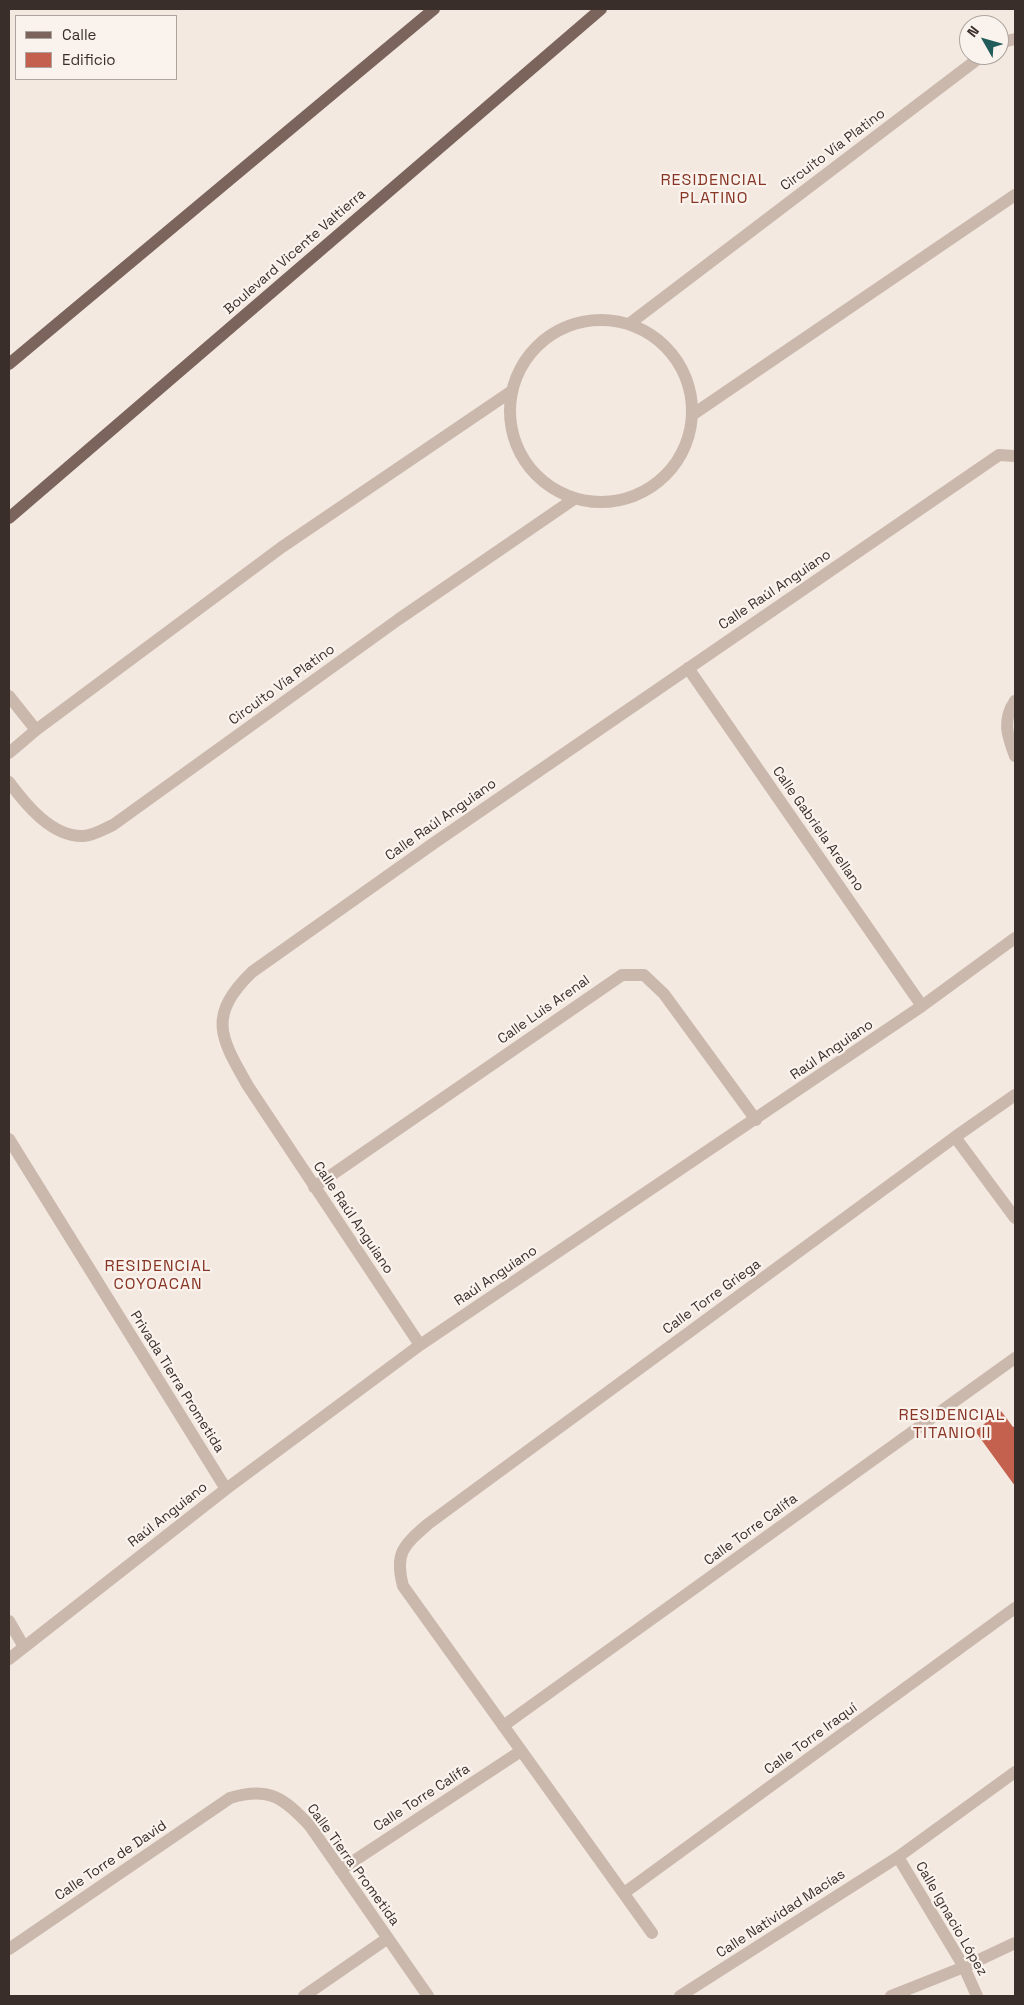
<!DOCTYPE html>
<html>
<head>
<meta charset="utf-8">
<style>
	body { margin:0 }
	#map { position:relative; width:1024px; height:2005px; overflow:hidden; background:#f3e9e1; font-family:"Space Grotesk",sans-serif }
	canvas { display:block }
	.frame { position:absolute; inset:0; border:10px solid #3a2e2b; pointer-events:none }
	.legend { position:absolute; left:15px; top:15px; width:162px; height:65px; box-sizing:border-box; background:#faf3ed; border:1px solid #ada49f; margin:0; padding:6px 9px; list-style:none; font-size:15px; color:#3a2e2b }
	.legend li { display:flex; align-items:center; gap:10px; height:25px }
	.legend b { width:25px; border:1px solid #ada49f }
	.north { position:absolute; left:959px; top:15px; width:50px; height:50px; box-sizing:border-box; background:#faf3ed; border:1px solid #ada49f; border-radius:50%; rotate:308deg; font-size:14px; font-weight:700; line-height:20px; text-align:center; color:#3a2e2b }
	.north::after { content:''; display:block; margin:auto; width:18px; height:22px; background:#215b5a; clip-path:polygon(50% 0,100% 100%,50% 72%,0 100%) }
</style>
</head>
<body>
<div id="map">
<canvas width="1024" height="2005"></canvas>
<div class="frame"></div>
<ul class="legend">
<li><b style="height:6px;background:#7b645c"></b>Calle</li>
<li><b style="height:14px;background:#c3614e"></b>Edificio</li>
</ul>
<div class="north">N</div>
</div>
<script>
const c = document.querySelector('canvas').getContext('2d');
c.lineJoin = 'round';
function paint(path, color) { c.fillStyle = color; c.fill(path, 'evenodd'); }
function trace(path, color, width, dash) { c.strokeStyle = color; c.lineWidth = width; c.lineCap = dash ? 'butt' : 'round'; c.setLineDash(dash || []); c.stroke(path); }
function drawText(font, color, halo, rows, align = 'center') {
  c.font = font + ' "Space Grotesk",sans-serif'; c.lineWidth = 4.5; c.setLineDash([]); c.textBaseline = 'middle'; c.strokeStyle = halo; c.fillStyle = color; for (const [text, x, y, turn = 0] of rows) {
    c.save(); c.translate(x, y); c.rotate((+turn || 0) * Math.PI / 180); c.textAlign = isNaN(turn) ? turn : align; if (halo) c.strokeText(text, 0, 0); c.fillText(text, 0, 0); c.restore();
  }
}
paint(new Path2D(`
	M1001,1411L1013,1427L1015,1426V1486L975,1431Z`), '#c3614e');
trace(new Path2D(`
	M999,43L1015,39
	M510 411a91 91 0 1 1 182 0a91 91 0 1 1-182 0Z
	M629,324L983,55
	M692,415L1015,195
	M688,668L922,1006
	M9,696L36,730
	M1015,701C1002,720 1007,735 1015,756
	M9,753L36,730L282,547L512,391
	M9,782C26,805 52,837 83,836C93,836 104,829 113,825L399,619L574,499
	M955,1137L1015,1218
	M9,1139L226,1489
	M314,1187L622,975H644L664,994L756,1120
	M420,1345L248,1086C220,1037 207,1016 252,972L434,843L999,455L1015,456
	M9,1621L24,1647
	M9,1659L226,1489L420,1345L922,1006L1015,938
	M503,1726L1015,1358
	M898,1857L964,1967L977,1996
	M340,1870L521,1751
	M624,1893L1015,1608
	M652,1933L403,1586C394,1553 404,1545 428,1524L955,1137L1015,1095
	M9,1949L230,1798C269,1786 284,1798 310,1826L428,1996
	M304,1996L388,1938
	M680,1996L898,1857L1015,1772
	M891,1996L964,1967L1015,1943`), '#cbb8ac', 12);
trace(new Path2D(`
	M9,364L434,9
	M9,518L601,9`), '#7b645c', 12);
drawText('14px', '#3a2e2b', '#faf3ed', [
	["Circuito Vía Platino",833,150,-37],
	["Boulevard Vicente Valtierra",295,252,-41],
	["Calle Raúl Anguiano",775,590,-34],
	["Circuito Vía Platino",282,685,-36],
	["Calle Raúl Anguiano",441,820,-35],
	["Calle Gabriela Arellano",818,829,55],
	["Calle Luis Arenal",544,1010,-35],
	["Raúl Anguiano",832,1050,-34],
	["Calle Raúl Anguiano",353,1218,56],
	["Raúl Anguiano",496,1276,-34],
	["Calle Torre Griega",712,1297,-36],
	["Privada Tierra Prometida",177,1382,58],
	["Raúl Anguiano",168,1515,-38],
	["Calle Torre Calífa",751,1530,-36],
	["Calle Torre Iraquí",811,1739,-36],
	["Calle Torre Calífa",422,1798,-33],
	["Calle Torre de David",111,1861,-34],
	["Calle Tierra Prometida",353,1865,54],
	["Calle Natividad Macías",781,1914,-33],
	["Calle Ignacio López",951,1919,60]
]);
c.letterSpacing = '1px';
drawText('16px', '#873525', '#faf3ed', [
	["RESIDENCIAL",714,181],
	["PLATINO",714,199],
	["RESIDENCIAL",158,1267],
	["COYOACAN",158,1285],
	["RESIDENCIAL",952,1416],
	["TITANIO II",952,1434]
]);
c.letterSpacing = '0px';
</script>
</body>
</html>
